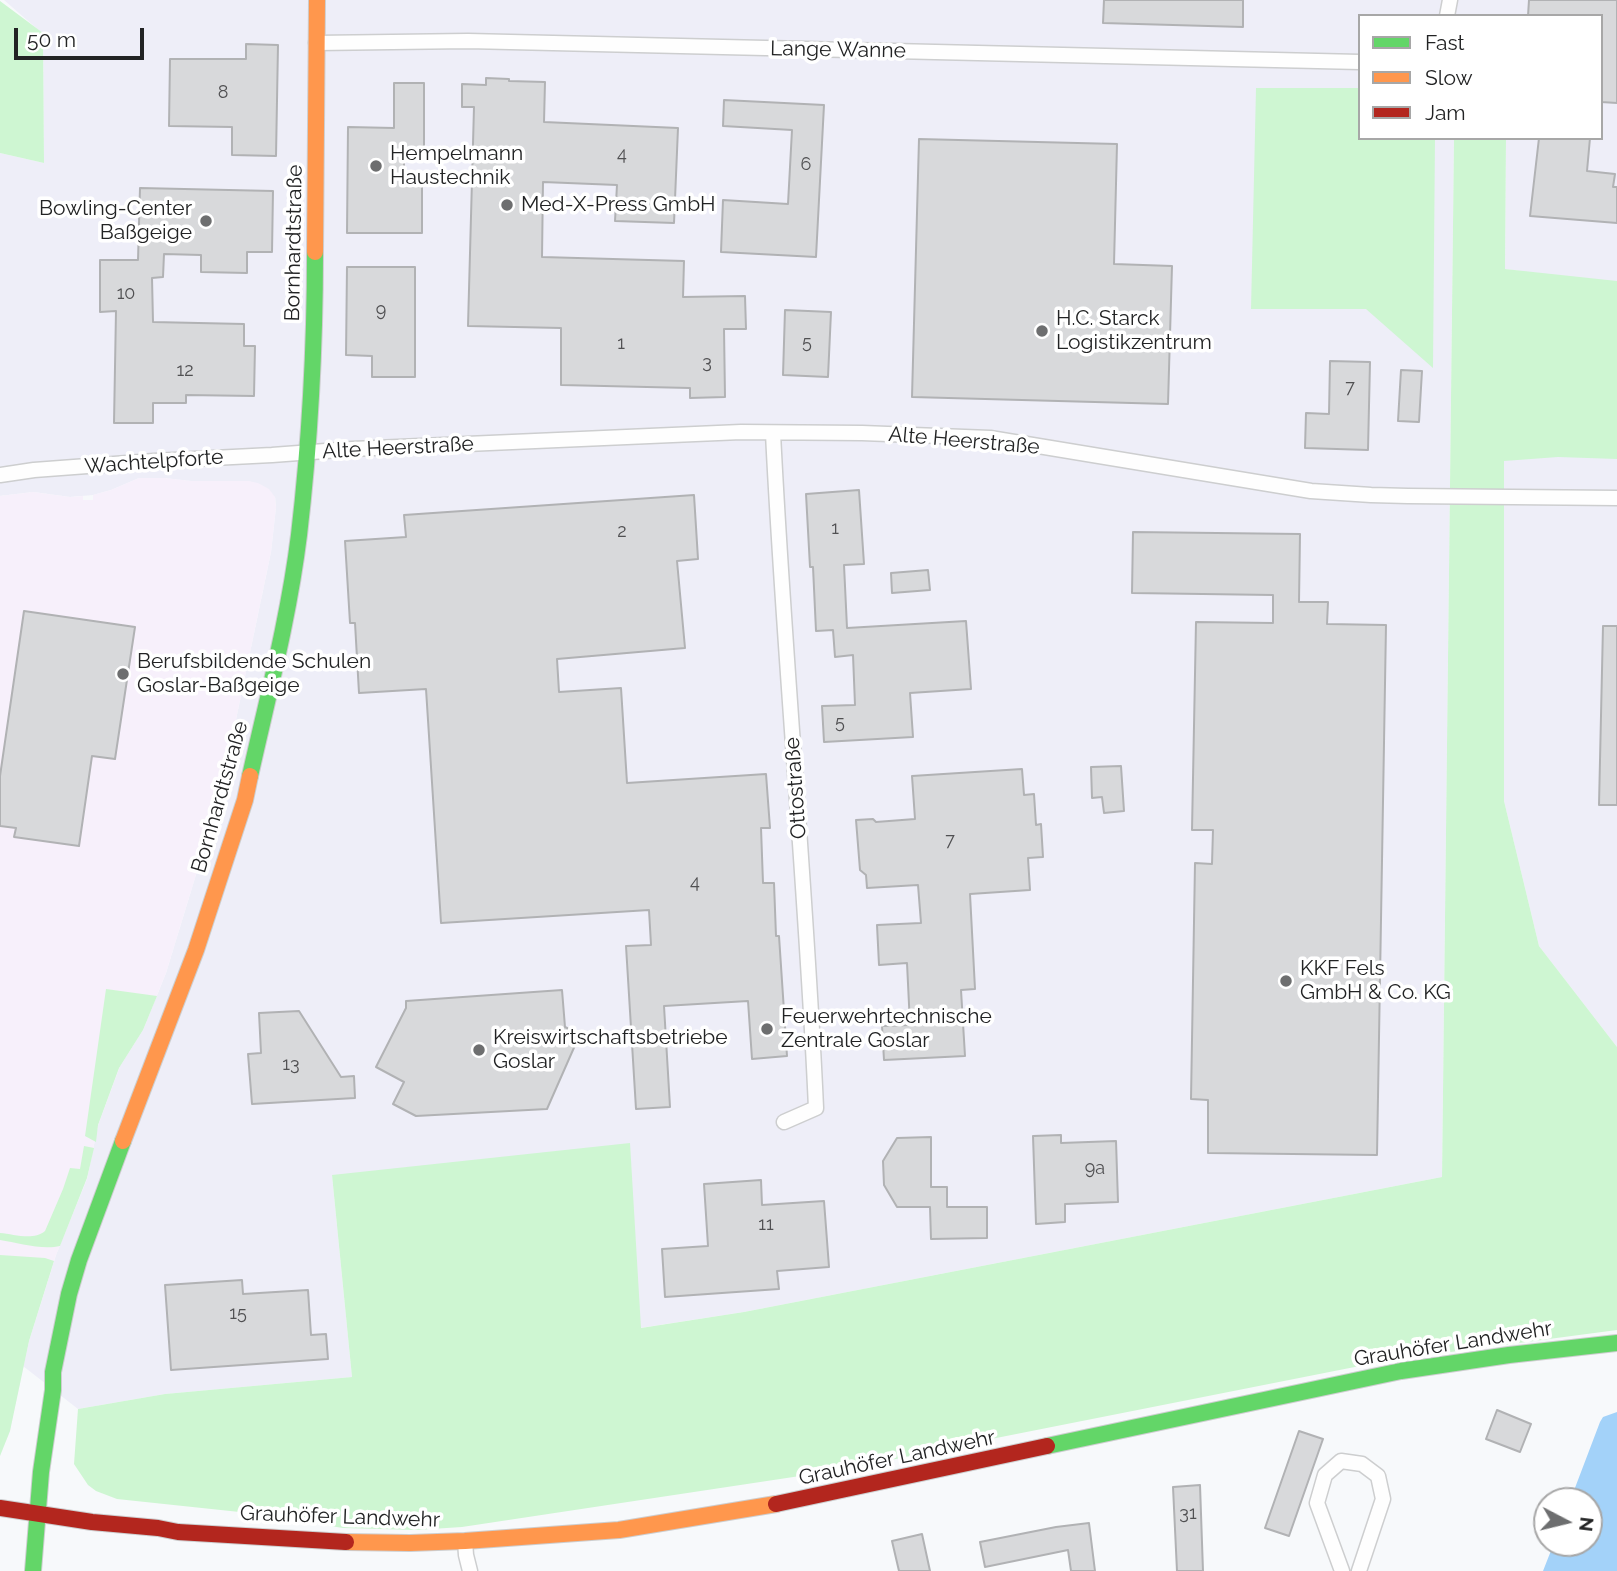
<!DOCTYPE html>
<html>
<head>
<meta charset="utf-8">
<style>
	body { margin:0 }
	#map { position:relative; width:1617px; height:1571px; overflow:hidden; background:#f7f9fb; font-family:Raleway,sans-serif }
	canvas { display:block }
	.legend { position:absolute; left:1358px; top:14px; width:245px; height:126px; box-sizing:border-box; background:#fff; border:2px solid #a7a7a7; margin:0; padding:9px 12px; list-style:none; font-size:21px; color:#222324 }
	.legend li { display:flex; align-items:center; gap:14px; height:35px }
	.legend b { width:35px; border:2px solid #a7a7a7 }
	.north { position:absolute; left:1533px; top:1487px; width:70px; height:70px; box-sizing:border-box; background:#fff; border:2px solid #a7a7a7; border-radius:50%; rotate:97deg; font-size:19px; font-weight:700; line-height:28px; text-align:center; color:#222324 }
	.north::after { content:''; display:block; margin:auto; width:24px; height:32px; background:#6d6e6f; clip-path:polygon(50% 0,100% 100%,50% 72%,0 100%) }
	.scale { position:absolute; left:14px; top:28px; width:130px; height:32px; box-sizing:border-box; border:4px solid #222324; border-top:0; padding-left:9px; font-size:21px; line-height:24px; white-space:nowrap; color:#222324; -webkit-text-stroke:5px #fff; paint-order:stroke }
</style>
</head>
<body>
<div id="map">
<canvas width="1617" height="1571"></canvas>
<ul class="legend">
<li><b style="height:9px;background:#63d668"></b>Fast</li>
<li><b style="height:9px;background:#ff974d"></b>Slow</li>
<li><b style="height:9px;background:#b3261e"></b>Jam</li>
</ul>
<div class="north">N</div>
<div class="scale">50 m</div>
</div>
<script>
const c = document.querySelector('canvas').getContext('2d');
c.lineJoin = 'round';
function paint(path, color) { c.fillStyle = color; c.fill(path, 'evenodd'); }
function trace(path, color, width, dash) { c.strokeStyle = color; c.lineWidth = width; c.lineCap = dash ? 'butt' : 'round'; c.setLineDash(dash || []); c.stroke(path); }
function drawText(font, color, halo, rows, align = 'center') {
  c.font = font + ' Raleway,sans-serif'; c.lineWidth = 7; c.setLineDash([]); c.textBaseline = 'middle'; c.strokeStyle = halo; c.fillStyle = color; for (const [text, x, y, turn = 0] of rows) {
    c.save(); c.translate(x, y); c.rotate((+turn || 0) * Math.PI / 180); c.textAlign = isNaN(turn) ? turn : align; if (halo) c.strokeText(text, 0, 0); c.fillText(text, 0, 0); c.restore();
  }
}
paint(new Path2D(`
	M4,0H1617V1047L1539,946L1504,801L1503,461L1562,277L1505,269L1506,138H1601V16H1360V138H1454L1442,1177L744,1312L640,1328L332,1175L352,1377L165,1394L78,1409L23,1366L29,1341L56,1255L87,1179L98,1125L120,1066L143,1030L166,973L220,796L271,552L276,507L275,497L249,481H191L164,478H139L111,490L93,495L70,497L33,492L0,496V153L44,163L43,34Z`), '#eeeef8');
paint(new Path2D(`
	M139,478H164L191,481H249L258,483L269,489L275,497L276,507L271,552L220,796L166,973L143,1030L119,1068L98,1125L87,1178L56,1255L29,1341L10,1431L0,1455V496L33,492L70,497L83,496V500H93V495L111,490Z`), '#f7f0fb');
paint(new Path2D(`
	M0,1L43,33L44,163L0,153Z
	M1256,88H1360V138H1435L1433,368L1366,309H1251Z
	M1454,138H1506L1505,269L1617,281V459L1558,457L1504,461V801L1539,946L1617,1047V1330L1390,1360L981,1441L853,1468L462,1527L416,1530L343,1528L249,1513L117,1499L96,1491L88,1485L74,1464L78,1409L165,1394L352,1377L332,1175L630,1143L641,1328L744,1312L1442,1177Z
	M106,989L157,996L143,1030L119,1068L98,1125L96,1142L85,1136Z
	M84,1146L94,1148L87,1178L60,1246C42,1250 18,1243 0,1240V1233C14,1234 33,1241 45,1231L63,1189L70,1168L80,1169Z
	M0,1255L45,1258L54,1261L29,1341L10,1431L0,1456Z`), '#cef6d2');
paint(new Path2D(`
	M1617,1412V1571H1543L1554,1543H1589V1501H1570L1600,1422L1603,1417Z`), '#a3d2f9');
const building = new Path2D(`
	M1104,0H1243V27L1103,23Z
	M1529,0H1617V103L1601,102V16H1528Z
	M246,44L278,45L276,156L232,155V127L169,126L170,59H246Z
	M486,78L509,79V81L545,82L544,122L678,128L674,223L615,221L617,185L543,182L542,257L684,261L683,297L745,296L746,329H724L725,397L690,398V388L561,385V328L468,326L474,107H462V84L486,85Z
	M394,83H424V150H404V183H422V233H347L348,127L394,128Z
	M724,100L824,105L816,257L721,252L723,200L788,204L792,130L723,126Z
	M1539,138H1590L1587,171L1615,174L1613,187H1617V223L1530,216Z
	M919,139L1117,144L1114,264L1172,266L1168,404L912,397Z
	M140,188L273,191L272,252H247V273L201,272V255L164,254L163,277L152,278L153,322L244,324V346H255L254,396L186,395V403H153V423H114L116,311L100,312V260H138Z
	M347,267H415V377H372V356L346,355Z
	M785,310L831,312L828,377L783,375Z
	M1330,361L1370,362L1368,450L1305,448L1306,413L1329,414Z
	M1401,370L1422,371L1419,422L1398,421Z
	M859,490L864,564L844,565L847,628L966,621L971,689L910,693L913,737L824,742L822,706L855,705L853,655L835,657L833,630L816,631L813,567H810L806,494Z
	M694,495L698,559L677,561L685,648L557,659L559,692L621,688L627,783L766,774L770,828H761L763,883H774L776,936H779L787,1056L752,1059L748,1001L664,1006L670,1107L636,1109L626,946L651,945L649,910L441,923L426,689L359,693L355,623H350L345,541L406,537L404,515Z
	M1133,532L1300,534L1299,602H1328L1327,624L1386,625L1377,1155L1208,1153V1100L1191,1099L1195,863L1212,864L1213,830H1192L1196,622L1273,623V595L1132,593Z
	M928,570L930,590L892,593L891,573Z
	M24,611L135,627L115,759L92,756L79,846L14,837L16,828L0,826V776Z
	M1603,626H1617V805H1599Z
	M1121,766L1124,811L1104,813L1102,797L1092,798L1091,767Z
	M1022,769L1024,795L1034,794L1036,825L1041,824L1043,857L1028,858L1030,890L970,894L975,989L961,990L965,1056L884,1060L882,1026L910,1025L907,963L879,965L877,925L921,923L918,885L867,888L866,875L860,870L856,820L873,819L876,822L915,819L912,776Z
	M562,990L565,1027L580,1034L547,1109L416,1116L393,1104L404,1082L376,1067L406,1008V1001Z
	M299,1011L341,1077L354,1076L355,1098L252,1104L248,1054L261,1053L259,1013Z
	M1061,1135V1143L1116,1141L1118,1202L1065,1204V1222L1036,1224L1033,1136Z
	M931,1137V1187H947V1207H987V1238L931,1239L930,1207H897L884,1185L883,1161L897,1138Z
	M761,1180L762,1205L824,1201L829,1267L777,1271L779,1289L665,1297L662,1249L708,1246L704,1184Z
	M242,1280L243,1294L308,1290L311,1335L326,1334L328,1359L171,1370L165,1285Z
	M1497,1410L1531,1424L1520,1452L1486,1439Z
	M1299,1431L1323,1439L1289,1536L1265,1528Z
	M1200,1485L1203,1571H1177L1173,1487Z
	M1089,1523L1095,1571H1071L1068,1550L985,1567L980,1542L1056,1527Z
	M922,1534L930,1571H899L892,1541Z`);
paint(building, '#d8d9db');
trace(building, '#b1b2b4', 2);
const street = new Path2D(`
	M1447,16L1450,0
	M316,43L468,41L1360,62
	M773,433C784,658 806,883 816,1108L784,1122
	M0,475L34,470L154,461L272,455L352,449L741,432L862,433L990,438L1311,491L1371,495L1408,496L1617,498
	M465,1541L466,1555L470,1571
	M1342,1571L1317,1503L1325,1475L1341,1461L1362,1464L1378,1476L1383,1499L1359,1571`);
const fast = new Path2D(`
	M250,776C268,696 289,616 299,535C310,441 315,346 315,252
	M1047,1446L1401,1371L1509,1355L1617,1343
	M33,1571L41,1472L53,1390V1372L69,1294L79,1260L123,1141`);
const slow = new Path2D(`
	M315,252L317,0
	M123,1141L196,950L245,800L250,776
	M346,1542L410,1543L465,1541L619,1530L776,1504`);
const jam = new Path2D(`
	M776,1504L1047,1446
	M0,1508L92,1522L158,1528L178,1532L346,1542`);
trace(street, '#cdcecf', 17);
trace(fast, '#cdcecf', 18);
trace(slow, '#cdcecf', 18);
trace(jam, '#cdcecf', 18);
trace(street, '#fefefe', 14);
trace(fast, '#63d668', 16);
trace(slow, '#ff974d', 16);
trace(jam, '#b3261e', 16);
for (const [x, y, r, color] of [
	[376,166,7,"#6d6e6f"],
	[507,205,7,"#6d6e6f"],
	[206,221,7,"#6d6e6f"],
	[1042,331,7,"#6d6e6f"],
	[123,674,7,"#6d6e6f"],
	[1286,981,7,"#6d6e6f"],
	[767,1029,7,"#6d6e6f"],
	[479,1050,7,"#6d6e6f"]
]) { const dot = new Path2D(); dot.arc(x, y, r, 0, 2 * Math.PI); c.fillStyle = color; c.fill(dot); trace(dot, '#fff', 2.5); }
drawText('18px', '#505052', null, [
	["8",223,93],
	["4",622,155],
	["6",806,165],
	["10",126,294],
	["9",381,311],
	["5",807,343],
	["1",621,344],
	["3",707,363],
	["12",185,371],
	["7",1350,388],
	["1",835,529],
	["2",622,532],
	["5",840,723],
	["7",950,841],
	["4",695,883],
	["13",291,1065],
	["9a",1095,1169],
	["11",766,1225],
	["15",238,1314],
	["31",1188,1514]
]);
drawText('21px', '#222324', '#fff', [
	["Lange Wanne",838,50,1],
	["Bornhardtstraße",294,243,-89],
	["Alte Heerstraße",964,441,5],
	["Alte Heerstraße",398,448,-3],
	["Wachtelpforte",154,462,-4],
	["Ottostraße",796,788,-94],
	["Bornhardtstraße",220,797,-74],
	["Grauhöfer Landwehr",1453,1344,-9],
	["Grauhöfer Landwehr",897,1458,-12],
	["Grauhöfer Landwehr",340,1517,2]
]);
drawText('21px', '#222324', '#fff', [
	["Hempelmann",390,154],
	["Haustechnik",390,178],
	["Med-X-Press GmbH",521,205],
	["Bowling-Center",192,209,"right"],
	["Baßgeige",192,233,"right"],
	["H.C. Starck",1056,319],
	["Logistikzentrum",1056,343],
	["Berufsbildende Schulen",137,662],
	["Goslar-Baßgeige",137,686],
	["KKF Fels",1300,969],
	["GmbH & Co. KG",1300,993],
	["Feuerwehrtechnische",781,1017],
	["Zentrale Goslar",781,1041],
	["Kreiswirtschaftsbetriebe",493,1038],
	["Goslar",493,1062]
], 'left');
</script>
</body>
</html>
